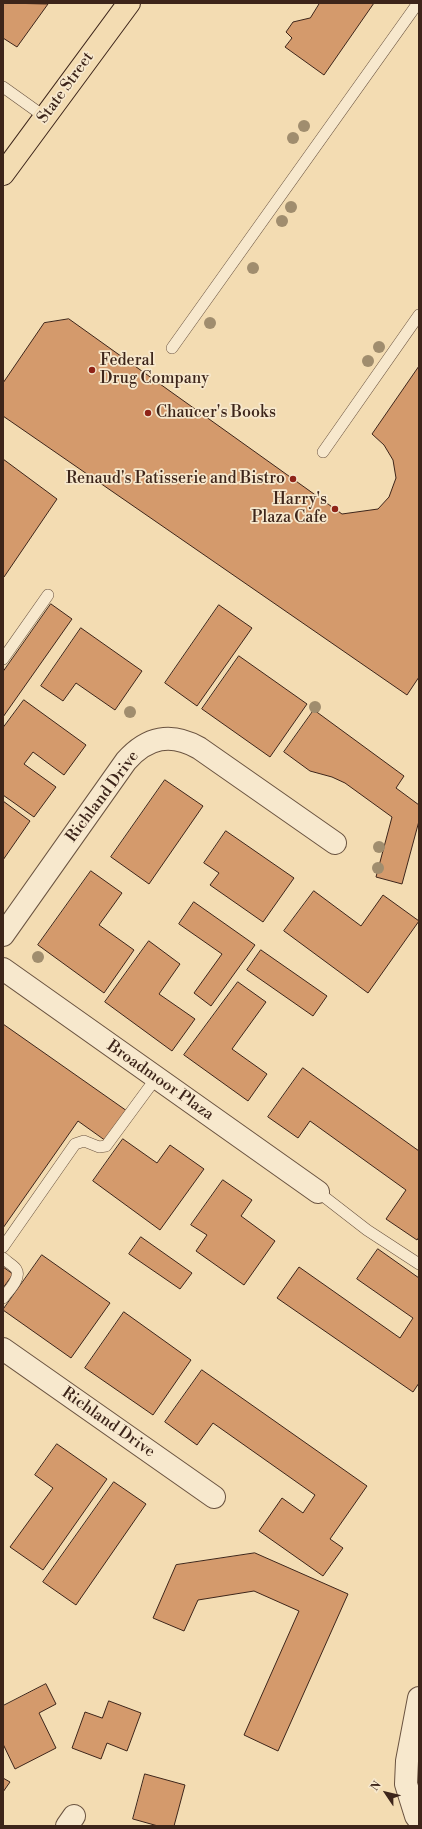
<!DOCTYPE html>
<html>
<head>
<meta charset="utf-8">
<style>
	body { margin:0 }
	#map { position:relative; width:422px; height:1829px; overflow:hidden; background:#f3dcb2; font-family:"Libre Bodoni",serif }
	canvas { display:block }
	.frame { position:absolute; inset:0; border:4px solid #3d251a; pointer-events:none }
	.north { position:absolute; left:366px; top:1773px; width:40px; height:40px; -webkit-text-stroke:3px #f7e8cd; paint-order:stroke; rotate:305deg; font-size:11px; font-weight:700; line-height:16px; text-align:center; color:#3d251a }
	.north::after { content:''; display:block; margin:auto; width:14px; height:18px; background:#3d251a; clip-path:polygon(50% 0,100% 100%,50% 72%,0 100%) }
</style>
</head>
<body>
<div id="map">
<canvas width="422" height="1829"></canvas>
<div class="frame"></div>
<div class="north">N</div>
</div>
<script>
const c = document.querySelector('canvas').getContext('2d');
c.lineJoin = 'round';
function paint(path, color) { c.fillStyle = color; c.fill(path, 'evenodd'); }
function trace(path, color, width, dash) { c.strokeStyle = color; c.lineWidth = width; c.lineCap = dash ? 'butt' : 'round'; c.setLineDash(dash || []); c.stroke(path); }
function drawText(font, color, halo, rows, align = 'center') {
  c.font = font + ' "Libre Bodoni",serif'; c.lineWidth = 3.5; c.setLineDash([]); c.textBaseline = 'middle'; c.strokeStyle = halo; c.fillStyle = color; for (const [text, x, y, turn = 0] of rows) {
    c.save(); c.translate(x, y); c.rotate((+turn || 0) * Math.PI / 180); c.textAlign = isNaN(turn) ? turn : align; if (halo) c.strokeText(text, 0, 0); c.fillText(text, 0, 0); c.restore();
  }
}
const building = new Path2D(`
	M3,3L48,4L17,47L3,38Z
	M320,3H374L324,75L285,47L292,38L286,32L293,22L310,18Z
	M69,319L342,514L378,509L389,497L396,478L393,460L384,445L372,434L419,366V677L407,695L3,416V383L44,323Z
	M3,459L57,499L4,577L3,576Z
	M51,604L72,619L3,717V672Z
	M219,605L252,628L197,706L165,683Z
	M81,628L142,671L115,710L76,683L63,701L41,686Z
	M239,656L307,704L270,757L202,709Z
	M24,700L86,745L64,775L33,752L24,764L56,787L34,817L3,795V728Z
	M314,710L404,776L396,788L419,805V821L402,884L376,877L392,817L345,783L332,777L310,771L284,752Z
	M165,780L203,806L149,884L111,857Z
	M3,801L30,821L3,860Z
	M226,831L294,878L263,922L210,885L219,873L204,863Z
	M91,871L122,893L99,925L134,950L104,993L38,945Z
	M314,891L361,926L383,895L419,921L368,993L284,931Z
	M194,902L255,945L211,1006L194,993L222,954L179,924Z
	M149,941L180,964L159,994L195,1019L172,1051L105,1002Z
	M261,950L327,996L313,1016L247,970Z
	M238,982L266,1002L232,1049L267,1074L248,1101L184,1055Z
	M3,1024L127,1111L106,1141L78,1121L3,1228Z
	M303,1068L419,1151V1237L417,1240L386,1219L406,1190L310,1121L298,1138L268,1117Z
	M123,1139L157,1163L170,1145L204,1169L160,1230L93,1181Z
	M223,1180L252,1200L241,1216L275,1241L244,1285L196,1251L207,1235L191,1225Z
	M141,1237L192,1273L180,1289L129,1254Z
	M378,1249L419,1278V1383L413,1392L277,1298L299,1267L400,1338L413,1318L357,1279Z
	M42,1255L110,1303L71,1358L3,1310Z
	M3,1267L13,1274L3,1288Z
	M124,1312L191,1360L153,1415L85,1368Z
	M202,1370L367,1486L330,1539L343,1548L323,1576L259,1531L282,1498L303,1513L315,1495L213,1423L197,1445L165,1422Z
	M57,1444L107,1479L43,1570L10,1547L53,1488L35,1475Z
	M114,1482L146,1504L76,1605L43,1582Z
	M255,1553L348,1594L278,1751L244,1735L299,1611L254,1591L198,1600L184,1631L153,1618L176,1565Z
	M46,1684L56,1704L39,1713L56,1748L15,1769L3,1744V1706Z
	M109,1701L141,1713L127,1751L107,1743L101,1759L72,1748L85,1712L102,1718Z
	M145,1774L185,1785L174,1826H158L133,1819Z
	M3,1778L10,1782L3,1792Z`);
paint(building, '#d49a6c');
trace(building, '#3d251a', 1);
const service = new Path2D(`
	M3,87L45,117
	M172,348L418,3
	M323,452L419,315
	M3,659L48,595
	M318,1192L367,1230L419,1264
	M3,1247L75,1144L84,1141L99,1147L106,1146L156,1078
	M3,1258C7,1262 13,1265 16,1269C22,1278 8,1291 3,1298`);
const minor = new Path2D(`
	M3,935L126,761C147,737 171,732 199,748L335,843
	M3,969L318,1192
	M3,1349L214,1497
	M419,1698L407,1761L406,1784L416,1816L419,1820
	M67,1826L74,1816`);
const primary = new Path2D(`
	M3,174L129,3`);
trace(service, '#6a5340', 12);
trace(minor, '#6a5340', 24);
trace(primary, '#3d251a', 24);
trace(service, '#f7e8cd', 11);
trace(minor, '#f7e8cd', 22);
trace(primary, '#f3dcb2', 22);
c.fillStyle = '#a08d6e';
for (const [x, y] of [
	[304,126],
	[293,138],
	[291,207],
	[282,221],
	[253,268],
	[210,323],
	[379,347],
	[368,361],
	[315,707],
	[130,712],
	[379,847],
	[378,868],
	[38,957]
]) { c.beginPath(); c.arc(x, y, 6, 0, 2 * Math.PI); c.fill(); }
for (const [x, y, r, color] of [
	[92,370,4,"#8f2418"],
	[148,413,4,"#8f2418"],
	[293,479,4,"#8f2418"],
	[335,509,4,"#8f2418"]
]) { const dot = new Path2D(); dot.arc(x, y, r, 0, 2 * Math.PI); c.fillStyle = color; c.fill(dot); trace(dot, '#f7e8cd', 1.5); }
drawText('16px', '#3d251a', '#f7e8cd', [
	["State Street",66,88,-54],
	["Richland Drive",103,797,-53],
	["Broadmoor Plaza",160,1081,35],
	["Richland Drive",108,1423,35]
]);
drawText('16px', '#3d251a', '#f7e8cd', [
	["Federal",100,361],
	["Drug Company",100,379],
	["Chaucer's Books",156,413],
	["Renaud's Patisserie and Bistro",285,479,"right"],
	["Harry's",327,500,"right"],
	["Plaza Cafe",327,518,"right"]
], 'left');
</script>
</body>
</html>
